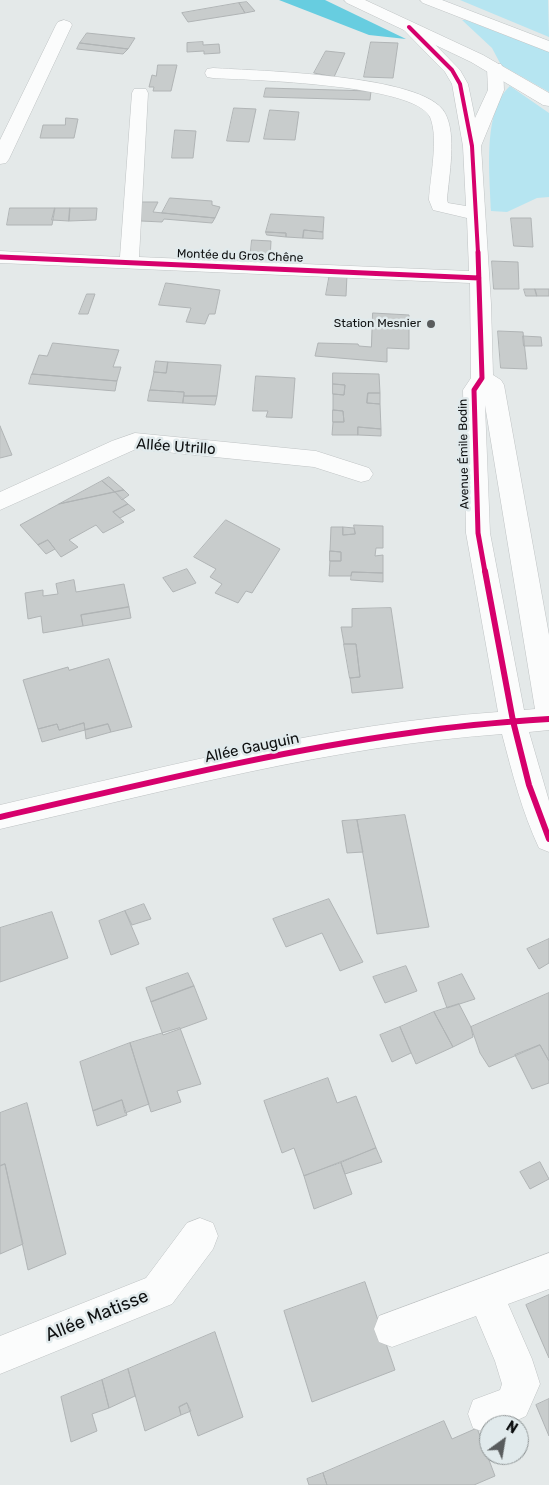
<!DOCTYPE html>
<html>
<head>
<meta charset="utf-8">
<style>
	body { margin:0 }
	#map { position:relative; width:549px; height:1485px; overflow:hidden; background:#e4e9e9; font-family:Rubik,sans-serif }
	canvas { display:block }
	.north { position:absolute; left:479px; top:1415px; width:50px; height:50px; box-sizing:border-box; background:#e1eaec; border:1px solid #8d9394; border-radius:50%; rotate:32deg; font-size:14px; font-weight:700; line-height:20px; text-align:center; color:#0e1011 }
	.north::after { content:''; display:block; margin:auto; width:18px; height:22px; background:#595c5d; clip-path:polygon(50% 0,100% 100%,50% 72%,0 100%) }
</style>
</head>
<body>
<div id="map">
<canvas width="549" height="1485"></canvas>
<div class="north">N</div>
</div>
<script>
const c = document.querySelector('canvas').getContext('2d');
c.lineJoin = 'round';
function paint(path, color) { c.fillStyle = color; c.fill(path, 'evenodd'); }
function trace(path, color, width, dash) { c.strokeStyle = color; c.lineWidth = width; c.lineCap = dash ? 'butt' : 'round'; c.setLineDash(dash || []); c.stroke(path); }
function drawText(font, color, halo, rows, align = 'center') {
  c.font = font + ' Rubik,sans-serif'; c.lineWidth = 5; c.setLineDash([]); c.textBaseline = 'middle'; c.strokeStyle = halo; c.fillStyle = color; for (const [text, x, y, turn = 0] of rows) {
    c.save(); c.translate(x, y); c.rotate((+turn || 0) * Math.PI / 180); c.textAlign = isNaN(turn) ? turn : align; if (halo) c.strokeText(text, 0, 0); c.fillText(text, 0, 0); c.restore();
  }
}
paint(new Path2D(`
	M460,0H548L549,37Z
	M462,20H466L549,52V92L501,65L492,48Z
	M510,86L549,113V197L537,198L507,212L491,211C490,176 482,111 510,86Z`), '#b6e5f1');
paint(new Path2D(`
	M279,0H325L406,39L369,35Z`), '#67cde0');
const building = new Path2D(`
	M247,2L255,11L245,13L239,3Z
	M239,3L245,13L188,22L182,13Z
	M87,33L135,38L128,49L80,43Z
	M203,42V45L219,44L220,53L204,54V51L187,52V43Z
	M371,42L398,43L393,78L364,77Z
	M80,43L128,49L123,54L77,49Z
	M326,51L345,53L334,77L314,73Z
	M158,65H177L171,91H153L154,87H149L152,75L156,76Z
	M266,88L371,91L370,100L264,97Z
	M234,108L256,109L249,142L227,141Z
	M270,110L299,112L295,140L264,139Z
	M66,118L78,119L74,138H40L43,125H65Z
	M175,130L196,131L193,158H172Z
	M170,198L212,201V205L220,207L215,218L162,213Z
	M141,202H158L153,212L215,218L212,223L164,219L162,222L141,221Z
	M10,208H55L52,225H7Z
	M55,208H70L69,221L52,220Z
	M70,208H97L96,220L69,221Z
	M271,214L324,217L323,232L304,230L303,238L286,237V233L266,232Z
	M511,218H531L533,247L514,246Z
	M304,230L323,232V239L303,238Z
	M266,232L286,233V237L267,235Z
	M252,240L271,241L270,260H250Z
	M492,261L518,262L519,289H494Z
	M330,273L347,275L346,296L326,295Z
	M166,283L220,290L215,314H209L205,324L186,322L191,308L159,305Z
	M524,289H535L537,296H526Z
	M535,289H549V296H537Z
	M87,294H95L88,314H79Z
	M373,313L409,315V349L387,348V362L315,356L318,343L358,344L359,346L371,347Z
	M498,331L523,332L527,369L501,368Z
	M523,336L541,337L542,346H524Z
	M53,343L119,350L113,367H121L117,381L32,374L39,355L47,356Z
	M156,361L168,362L166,373L154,372Z
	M168,362L221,365L217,396H184V392L150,390L154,372L166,373Z
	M333,373L379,374L380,393H368L367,403L380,404L381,429L358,427V435H332L333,422H344L343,411L333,410V394L344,395L345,385L333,384Z
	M32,374L117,381L115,391L29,384Z
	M256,376L295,378L292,418L266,417L268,411H253Z
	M333,384L345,385L344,395L333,394Z
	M150,390L184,392L183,403L148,401Z
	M368,393H380V404L367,403Z
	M184,396H217L215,405L183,403Z
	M333,410L343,411L344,422H333Z
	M0,426L12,455L0,458Z
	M358,427L381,429V436L358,435Z
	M109,477L124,490L115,492L102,481Z
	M102,481L115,492L59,504Z
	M124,490L129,495L122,500L115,492Z
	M115,492L128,504L113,512L124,522L103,533L96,525L69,540L78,547L61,557L48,540L38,545L20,525L59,504Z
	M128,504L135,510L120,518L113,512Z
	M226,520L280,549L252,593L246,591L238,603L215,593L222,584L210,577L216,569L194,557Z
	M354,525L383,526V548H376L375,556L383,555V573L352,572L351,576H329L330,561H341V552L330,551L331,527H343V535L355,534Z
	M343,527L354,528L355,534L343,535Z
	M48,540L55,549L46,554L38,545Z
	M330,551L341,552V561H330Z
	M187,569L196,583L173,592L163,578Z
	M352,572L383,573V582L351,580Z
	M74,580L76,592L124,584L129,607L81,615L83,626L43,633L41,616L28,619L25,593L43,590V596L58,594L56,584Z
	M129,607L131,618L83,626L81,615Z
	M391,608L403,688L352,693L350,678L360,677L356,644H344L341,627H352V609Z
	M344,644H356L360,677L350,678Z
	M109,659L132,727L111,732L108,724L85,730L84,723L59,730L57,724L38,729L23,680L68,667L69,670Z
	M84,723L85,730L42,742L38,729L57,724L59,730Z
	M108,724L111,732L86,739L85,730Z
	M405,815L429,927L377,934L357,820Z
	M357,820L363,852L347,853L342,821Z
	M329,899L363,962L340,971L322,933L286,947L273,919Z
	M144,904L151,919L132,925L125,911Z
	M125,911L139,944L111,955L99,921Z
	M52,912L68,958L0,982V928Z
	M549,939V963L539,969L527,949Z
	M406,966L417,991L385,1003L373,977Z
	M188,973L194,986L151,1002L146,988Z
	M462,974L475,999L447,1008L438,983Z
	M194,986L207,1019L163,1035L151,1002Z
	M549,993V1061L540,1045L489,1067L480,1053L471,1027Z
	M459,1004L471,1027L473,1037L453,1047L434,1012Z
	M434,1012L453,1047L416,1064L400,1027Z
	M400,1027L411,1053L392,1062L380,1035Z
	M180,1028L201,1084L177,1091L181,1102L151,1112L130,1043Z
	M130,1043L149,1104L125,1113L122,1100L93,1111L80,1062Z
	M540,1045L549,1061V1083L532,1089L515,1055Z
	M328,1078L337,1103L356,1096L376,1148L304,1176L294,1148L282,1153L264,1101Z
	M122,1100L127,1115L97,1126L93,1111Z
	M27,1103L66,1254L28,1270L5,1164L0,1166V1113Z
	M376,1148L382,1162L345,1174L341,1163Z
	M540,1162L549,1179L530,1189L520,1172Z
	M341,1163L352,1194L314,1209L304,1176Z
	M5,1164L23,1244L0,1254V1166Z
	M365,1282L395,1370L312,1402L284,1311Z
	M549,1295V1358L526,1305Z
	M215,1332L243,1417L198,1436L187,1403L179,1407L181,1415L145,1431L128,1369Z
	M128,1369L135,1396L109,1408L102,1380Z
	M102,1380L109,1408L92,1414L97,1431L71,1442L61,1397Z
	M549,1399V1436L536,1405Z
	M187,1403L191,1411L181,1415L179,1407Z
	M444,1421L452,1439L477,1428L495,1476L474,1485H327L323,1473Z
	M323,1473L327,1485H309L307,1479Z`);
paint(building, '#c8cccc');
trace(building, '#b0b4b5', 1);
const minor = new Path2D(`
	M64,20L70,22L72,25L9,159L6,163L0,164V140L56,25L58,22Z
	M409,22L415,24L460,70L468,84L475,118L488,90L487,68L489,64H501L503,68L504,90L481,146L491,304L493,375L501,380L504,385L549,635V730L529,732L549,801V852L539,848C522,812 512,772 502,734C332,746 166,791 0,829V805C164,767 329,724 498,712L466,533L463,390L471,378L470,283L0,263V251L120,257L132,93L134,89H146L148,93L139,257L469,271L467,218L433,210L429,200C430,177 439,138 430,117C414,84 250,80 213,78L207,77L205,73L207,69L213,68C256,71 425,74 445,113C457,135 449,175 447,200L448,203L466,206L463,146L452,84L445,72L401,27L403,24ZM485,405L535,709L524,710L490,533Z
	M135,433L316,451L369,468L373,474L369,480L361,482L314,467L136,449L0,510V492L112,441Z
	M200,1218L213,1223L218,1236L213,1249L172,1304L0,1374V1336L146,1278L187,1223Z
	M549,1253V1289L508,1304L532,1359L540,1384L526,1416L507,1425H489V1432L487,1433L473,1428L468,1414L473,1400L500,1390L502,1384L495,1361L476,1316L392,1347L379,1342L374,1329L379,1316Z`);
const major = new Path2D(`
	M344,0H365L483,55L549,93V106L543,105L471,62L347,3Z
	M420,0H442L549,41V52L423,3Z`);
trace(minor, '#bfc3c4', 1);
trace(major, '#bfc3c4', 1);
paint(minor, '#fbfcfc');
paint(major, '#fbfcfc');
trace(new Path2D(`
	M409,27L452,70L460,84L472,146L478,253`), '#d6006c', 4);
trace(new Path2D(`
	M478,252L482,378L474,390L478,533L485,572
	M0,257L479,278`), '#d6006c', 5);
trace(new Path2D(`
	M485,571L513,721L529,785L549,839
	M0,817C136,786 271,752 409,733C456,726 502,722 549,719`), '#d6006c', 6);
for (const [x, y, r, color] of [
	[431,324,5,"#595c5d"]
]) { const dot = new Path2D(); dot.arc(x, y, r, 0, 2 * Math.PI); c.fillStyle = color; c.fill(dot); trace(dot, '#e1eaec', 2); }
drawText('12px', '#0e1011', '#e1eaec', [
	["Montée du Gros Chêne",240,256,2],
	["Avenue Émile Bodin",464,454,-91]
]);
drawText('12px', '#0e1011', '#e1eaec', [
	["Station Mesnier",421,324]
], 'right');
drawText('15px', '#0e1011', '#e1eaec', [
	["Allée Utrillo",176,447,4],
	["Allée Gauguin",252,748,-12]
]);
drawText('18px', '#0e1011', '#e1eaec', [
	["Allée Matisse",97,1316,-22]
]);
</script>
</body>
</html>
